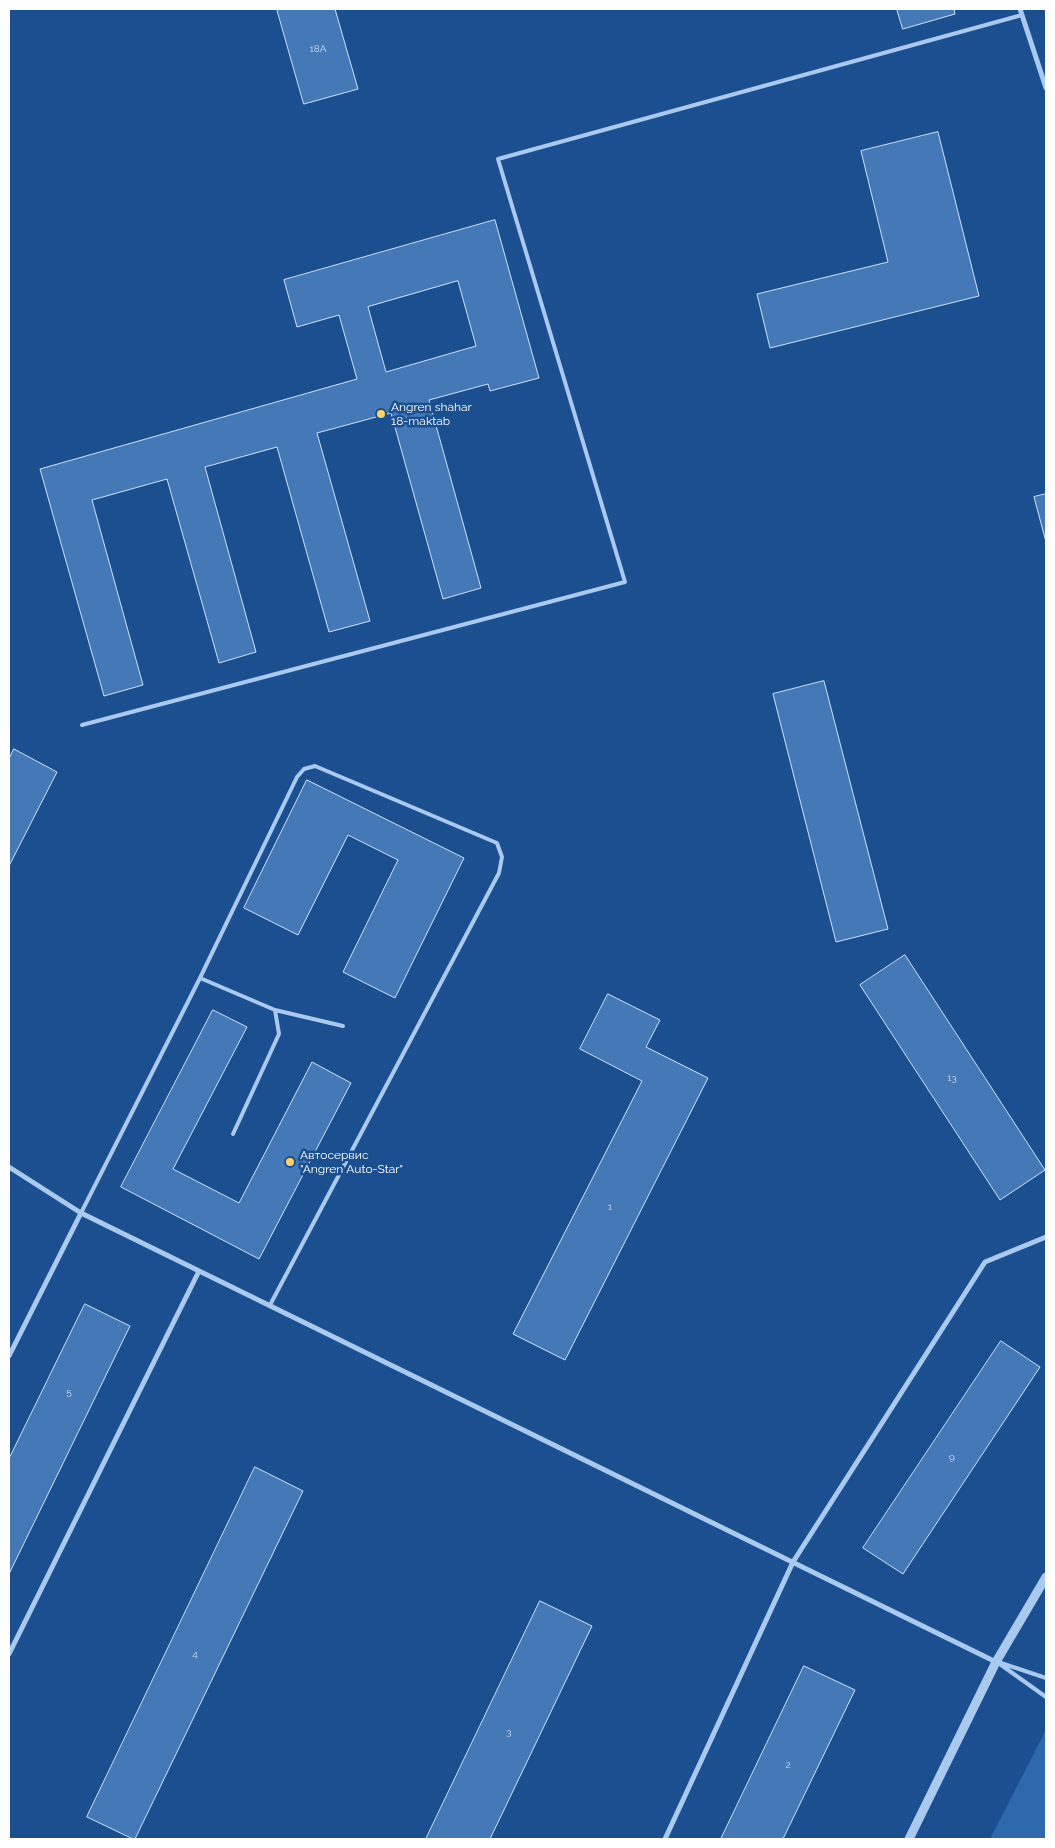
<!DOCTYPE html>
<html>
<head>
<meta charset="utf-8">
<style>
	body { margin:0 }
	#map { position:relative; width:1055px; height:1848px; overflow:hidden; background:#1b4f8f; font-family:Raleway,sans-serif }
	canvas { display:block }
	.frame { position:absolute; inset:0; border:10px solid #fff; pointer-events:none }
</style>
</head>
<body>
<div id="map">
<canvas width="1055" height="1848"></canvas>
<div class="frame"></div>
</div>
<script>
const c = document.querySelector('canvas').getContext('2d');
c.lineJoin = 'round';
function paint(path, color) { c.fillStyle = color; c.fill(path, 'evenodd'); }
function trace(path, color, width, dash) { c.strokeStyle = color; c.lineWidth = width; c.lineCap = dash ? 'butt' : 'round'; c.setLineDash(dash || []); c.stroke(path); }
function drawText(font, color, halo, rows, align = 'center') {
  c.font = font + ' Raleway,sans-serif'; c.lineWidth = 5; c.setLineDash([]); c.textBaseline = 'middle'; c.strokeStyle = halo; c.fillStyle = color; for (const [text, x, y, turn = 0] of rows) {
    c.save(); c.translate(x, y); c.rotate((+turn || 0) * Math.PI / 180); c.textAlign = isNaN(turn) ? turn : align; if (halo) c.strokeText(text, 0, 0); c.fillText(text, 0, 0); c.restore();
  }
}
paint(new Path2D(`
	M1046,1730V1839H990Z`), '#2e69ad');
const building = new Path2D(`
	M277,9H335L358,89L304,104Z
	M897,9H954L955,14L903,29Z
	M938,132L979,296L770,348L757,294L888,262L861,151Z
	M495,220L539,378L490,391L488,384L429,400L481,588L443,599L391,413L317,433L370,621L329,632L277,447L205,467L256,652L219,663L167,479L92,500L143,685L104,696L40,469L357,379L339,315L297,327L284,280ZM458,281L476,346L386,372L368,307Z
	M1046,494V542L1034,497Z
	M824,681L888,929L836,942L773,694Z
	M14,749L57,772L9,866V759Z
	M307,780L464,858L395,998L343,972L398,860L348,835L298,935L244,908Z
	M905,955L1045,1170L1000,1200L860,985Z
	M608,994L660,1020L646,1047L708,1078L565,1360L513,1334L642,1081L580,1049Z
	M213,1010L247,1027L173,1169L239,1203L312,1062L351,1083L259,1259L121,1187Z
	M85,1304L130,1326L9,1574V1459Z
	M1001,1341L1040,1367L903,1574L863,1548Z
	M255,1467L303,1491L135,1839H133L87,1817Z
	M540,1601L592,1626L490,1839H426Z
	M804,1666L855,1690L783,1839H721Z`);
paint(building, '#4478b7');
trace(building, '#cfe3fa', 1);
trace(new Path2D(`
	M82,725L625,582L498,159L1022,15
	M200,978L275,1010L279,1034L233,1134
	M275,1010L343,1026
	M81,1213L200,978L297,777L304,769L315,766L497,843L502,857L499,873L270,1305
	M997,1662L1046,1697
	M1001,1663L1046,1678`), '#a9c9ee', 4);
trace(new Path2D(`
	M1020,9L1046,88
	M9,1167L81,1213L996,1662
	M9,1356L81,1213
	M9,1654L199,1271
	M665,1839L793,1562L985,1262L1046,1237`), '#a9c9ee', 5);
trace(new Path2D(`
	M909,1839L996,1662L1046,1577`), '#a9c9ee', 9);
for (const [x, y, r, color] of [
	[381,414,5,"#ffd166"],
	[290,1162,5,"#ffd166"]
]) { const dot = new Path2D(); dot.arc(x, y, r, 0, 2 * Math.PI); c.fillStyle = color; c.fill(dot); trace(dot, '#1b4f8f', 2); }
drawText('10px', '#d0dded', null, [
	["18А",318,49],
	["13",952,1078],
	["1",610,1207],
	["5",69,1392],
	["9",952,1457],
	["4",195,1654],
	["3",509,1732],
	["2",788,1765]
]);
drawText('12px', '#fff', '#1b4f8f', [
	["Angren shahar",391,407],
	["18-maktab",391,421],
	["Автосервис",300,1155],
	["\"Angren Auto-Star\"",300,1169]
], 'left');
</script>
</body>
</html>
